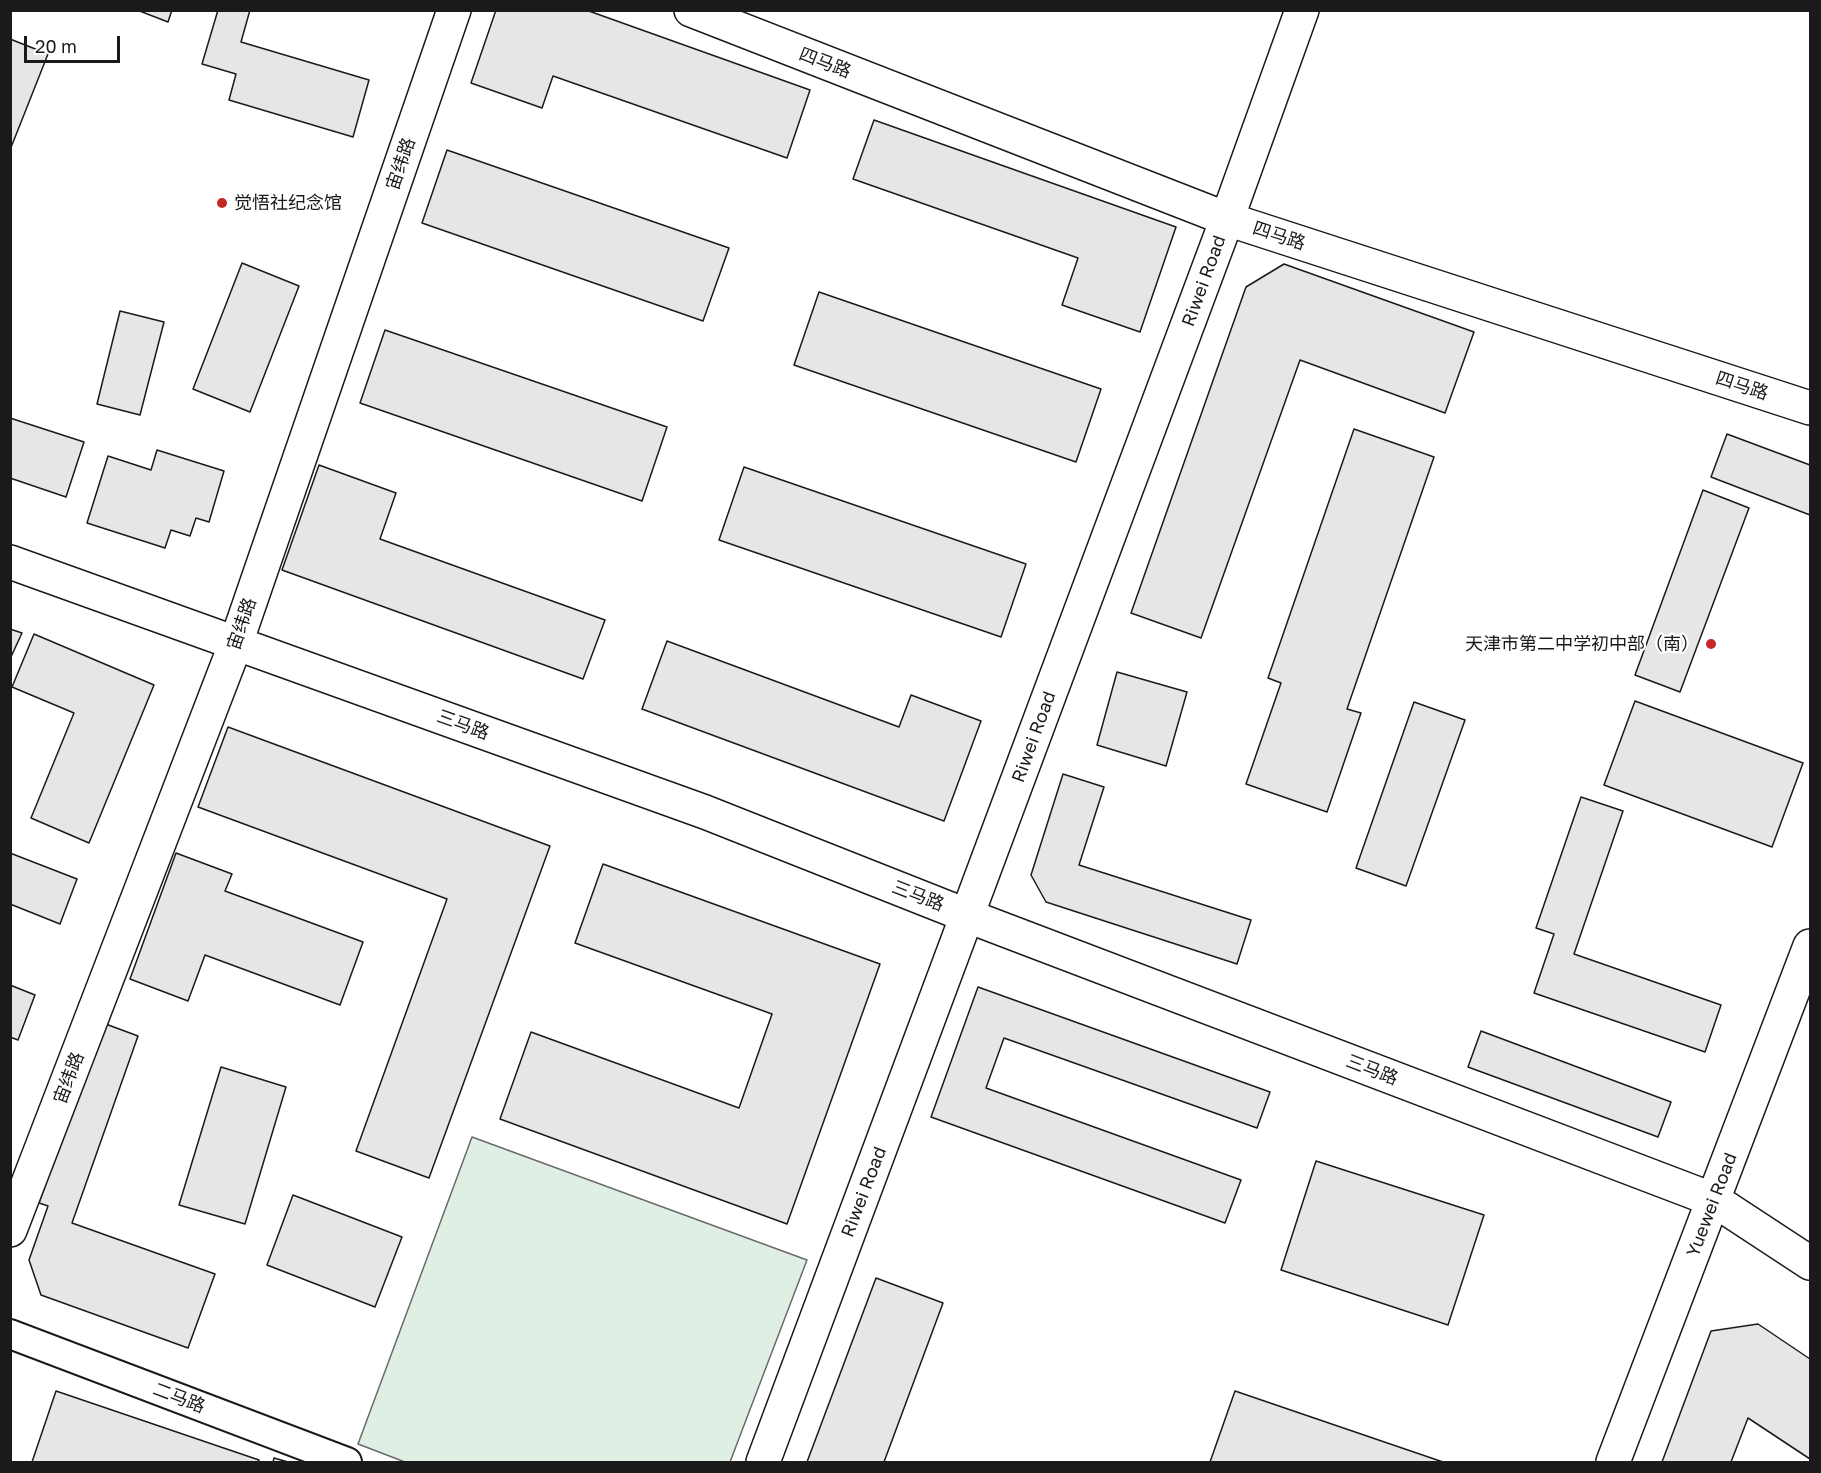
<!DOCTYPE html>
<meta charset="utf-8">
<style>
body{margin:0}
#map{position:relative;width:1821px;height:1473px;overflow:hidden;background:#fff;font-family:"Golos Text",sans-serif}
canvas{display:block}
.frame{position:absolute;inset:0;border:12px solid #1a1a1a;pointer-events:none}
.scale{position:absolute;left:24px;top:36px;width:96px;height:27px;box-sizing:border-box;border:3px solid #1a1a1a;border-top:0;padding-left:8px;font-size:18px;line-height:21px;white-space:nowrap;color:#1a1a1a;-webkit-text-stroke:4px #fff;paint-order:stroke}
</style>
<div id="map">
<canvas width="1821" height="1473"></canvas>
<div class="frame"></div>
<div class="scale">20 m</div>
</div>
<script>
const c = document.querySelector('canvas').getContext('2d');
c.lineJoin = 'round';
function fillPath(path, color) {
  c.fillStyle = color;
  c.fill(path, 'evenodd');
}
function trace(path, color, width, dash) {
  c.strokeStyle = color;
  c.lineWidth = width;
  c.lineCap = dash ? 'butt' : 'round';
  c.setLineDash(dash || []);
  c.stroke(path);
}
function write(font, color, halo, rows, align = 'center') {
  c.font = font + ' "Golos Text","Noto Sans SC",sans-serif';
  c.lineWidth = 4.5;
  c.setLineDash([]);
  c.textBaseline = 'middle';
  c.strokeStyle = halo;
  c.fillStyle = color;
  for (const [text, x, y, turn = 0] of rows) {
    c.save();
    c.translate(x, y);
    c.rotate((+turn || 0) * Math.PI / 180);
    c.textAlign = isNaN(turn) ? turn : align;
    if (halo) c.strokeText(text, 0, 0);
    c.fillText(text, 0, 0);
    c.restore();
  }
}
const green = new Path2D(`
 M472,1137L807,1260L730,1462H405L358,1444Z`);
fillPath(green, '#e0efe3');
trace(green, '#6a6a6a', 1.5);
const building = new Path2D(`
 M137,10H172L168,22Z
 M218,10H250L241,42L369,80L353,137L229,100L236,74L202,64Z
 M496,10H586L810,90L787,158L553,76L542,108L471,83Z
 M10,39L48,54L10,150Z
 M874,120L1176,227L1140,332L1062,305L1078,258L853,179Z
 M447,150L729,248L703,321L422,223Z
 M242,263L299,286L250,412L193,389Z
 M1284,264L1474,332L1445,413L1300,360L1201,638L1131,613L1246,287Z
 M819,292L1101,389L1076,462L794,365Z
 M120,311L164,322L140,415L97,404Z
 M385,330L667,427L642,501L360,403Z
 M10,418L84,442L66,497L10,478Z
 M1354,429L1434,457L1347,709L1361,713L1327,812L1246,784L1281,683L1268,678Z
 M1727,434L1810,465V515L1711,477Z
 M157,450L224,471L209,522L196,518L190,536L171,530L165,548L87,523L108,456L151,470Z
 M319,465L396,493L380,539L605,620L583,679L282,570Z
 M744,467L1026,564L1001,637L719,540Z
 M1703,490L1749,508L1680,692L1635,675Z
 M10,629L22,633L10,659Z
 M34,634L154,685L89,843L31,818L74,713L12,687Z
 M667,641L899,727L911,695L981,721L944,821L642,709Z
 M1117,672L1187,692L1166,766L1097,745Z
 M1635,701L1803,763L1772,847L1604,785Z
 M1414,702L1465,720L1406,886L1356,868Z
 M228,727L550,846L429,1178L356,1151L447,899L198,807Z
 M1063,774L1104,787L1079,865L1251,920L1237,964L1046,902L1031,875Z
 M1581,797L1623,811L1574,954L1721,1005L1705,1052L1534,993L1554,934L1536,928Z
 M10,853L77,879L60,924L10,904Z
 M176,853L232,874L225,891L363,942L340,1005L205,955L188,1001L130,979Z
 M603,864L880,964L787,1224L500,1119L531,1032L739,1108L772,1014L575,943Z
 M10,985L35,995L18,1040L10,1037Z
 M978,987L1270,1092L1257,1128L1004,1038L986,1088L1241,1180L1225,1223L931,1117Z
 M103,1023L138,1036L72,1223L215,1274L188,1348L41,1295L29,1260L48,1206L39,1203Z
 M1481,1031L1671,1102L1658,1137L1468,1067Z
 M221,1067L286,1087L245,1224L179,1205Z
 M1316,1161L1484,1215L1448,1325L1281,1270Z
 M293,1195L402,1237L375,1307L267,1265Z
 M876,1278L943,1303L884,1462H807Z
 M1758,1324L1810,1359V1459L1748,1418L1731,1462H1662L1711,1331Z
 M56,1391L259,1460L258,1462H32Z
 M1235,1391L1443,1462H1210Z
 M274,1458L288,1462H273Z`);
fillPath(building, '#e6e6e6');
trace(building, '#1a1a1a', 1.5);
const minor = new Path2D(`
 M10,1334L347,1462`);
const tertiary = new Path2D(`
 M691,10L1227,219L1810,408
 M10,562L705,812L968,916L1714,1200L1810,1263
 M10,1230L236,643L454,10
 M1613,1462L1810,946`);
const secondary = new Path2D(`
 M763,1462L1227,219L1302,10`);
trace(minor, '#1a1a1a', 32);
trace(tertiary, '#1a1a1a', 36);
trace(secondary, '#1a1a1a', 36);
trace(minor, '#fff', 28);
trace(tertiary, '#fff', 33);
trace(secondary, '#fff', 33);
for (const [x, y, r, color] of [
 [222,203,6,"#c62828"],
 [1711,644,6,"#c62828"]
]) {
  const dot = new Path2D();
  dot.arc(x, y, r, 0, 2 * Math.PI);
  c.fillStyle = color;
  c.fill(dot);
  trace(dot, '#fff', 2);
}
write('18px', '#1a1a1a', '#fff', [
 ["四马路",825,63,21],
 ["宙纬路",401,164,-71],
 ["四马路",1279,236,18],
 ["Riwei Road",1204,281,-70],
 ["四马路",1742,386,18],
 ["宙纬路",242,624,-71],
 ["三马路",463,725,20],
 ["Riwei Road",1034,737,-70],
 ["三马路",918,896,21],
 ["三马路",1372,1070,21],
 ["宙纬路",69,1078,-69],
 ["Riwei Road",864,1192,-69],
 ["Yuewei Road",1712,1205,-69],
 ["二马路",179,1398,21]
]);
write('18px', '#1a1a1a', '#fff', [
 ["觉悟社纪念馆",234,203],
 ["天津市第二中学初中部（南）",1699,644,"right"]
], 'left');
</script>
